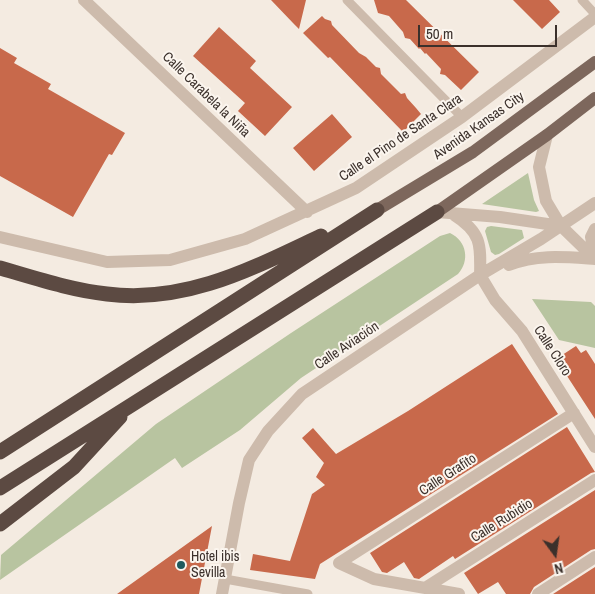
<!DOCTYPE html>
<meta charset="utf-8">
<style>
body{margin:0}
#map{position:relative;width:595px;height:594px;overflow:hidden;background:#f4ebe1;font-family:"Archivo Narrow",sans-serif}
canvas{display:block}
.north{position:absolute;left:530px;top:529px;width:50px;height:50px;-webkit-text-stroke:4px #fbf5ee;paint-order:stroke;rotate:166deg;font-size:14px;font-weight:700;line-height:20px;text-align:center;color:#3b302b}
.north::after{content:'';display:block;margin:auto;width:18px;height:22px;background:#3b302b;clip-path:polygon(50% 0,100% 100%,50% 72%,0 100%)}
.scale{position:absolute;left:418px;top:25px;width:139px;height:22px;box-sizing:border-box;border:2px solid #3b302b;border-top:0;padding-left:6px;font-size:15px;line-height:18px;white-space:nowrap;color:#3b302b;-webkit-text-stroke:4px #fbf5ee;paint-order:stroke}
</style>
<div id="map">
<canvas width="595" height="594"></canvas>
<div class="north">N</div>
<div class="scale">50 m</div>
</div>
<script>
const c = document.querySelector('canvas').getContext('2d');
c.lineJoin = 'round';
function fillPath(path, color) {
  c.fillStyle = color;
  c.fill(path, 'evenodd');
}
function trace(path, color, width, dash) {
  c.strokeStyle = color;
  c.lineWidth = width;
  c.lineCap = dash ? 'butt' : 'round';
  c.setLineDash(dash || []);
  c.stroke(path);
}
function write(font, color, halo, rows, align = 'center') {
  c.font = font + ' "Archivo Narrow",sans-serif';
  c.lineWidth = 4;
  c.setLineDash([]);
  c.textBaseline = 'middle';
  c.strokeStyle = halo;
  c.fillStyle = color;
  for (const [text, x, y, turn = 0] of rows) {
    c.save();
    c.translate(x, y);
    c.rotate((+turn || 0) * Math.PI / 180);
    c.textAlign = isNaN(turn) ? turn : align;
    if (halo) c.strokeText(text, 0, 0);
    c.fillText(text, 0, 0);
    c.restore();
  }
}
fillPath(new Path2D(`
 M528,173L534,200L539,211L536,212L482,204Z
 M491,226L522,230L524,238L499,254L495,255L491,252L485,231L487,227Z
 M450,233C467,241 470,261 458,274L301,378L240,430L182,468L175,458L0,580L1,555L156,424L291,333L440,236Z
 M532,299L591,302L595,306V348L559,340Z`), '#b8c4a0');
fillPath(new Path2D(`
 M271,0H306L299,29L293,23Z
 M374,0H406L479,72L461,90L445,75L440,74L441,69L426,53L425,54L420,48L419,49L410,39L405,38L403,32L389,16L378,13Z
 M513,0H549L560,12L542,29Z
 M322,16L325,19L331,21L332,25L359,53L366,57L376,67L380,68L381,74L401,94L405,93L407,98L416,108L421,114L403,132L330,57L328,58L303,33Z
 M219,27L256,61L250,68L292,107L265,136L238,111L245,103L193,56Z
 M0,48L17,58L14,63L51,84L48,89L125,133L112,155L109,154L73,217L0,176Z
 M332,114L352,137L314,171L293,148Z
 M512,344L558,414L320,564L315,579L250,570L253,554L290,561L312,494L325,485L316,477L324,463L302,438L313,428L336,454L408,411Z
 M576,346L581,353L586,350L595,364V419L556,359Z
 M567,427L595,472L591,473L455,559L453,556L419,579L414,578L404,562L387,573L382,572L370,553Z
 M595,490V549L591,550L534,587L530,594H506L498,582L478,594L464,573Z
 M212,526L199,594H117Z
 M595,567V594H553Z`), '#c8694b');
trace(new Path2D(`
 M347,0L462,117
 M582,0L595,14
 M225,579L308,594`), '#cdbbac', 9);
trace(new Path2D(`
 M84,0L307,212
 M547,135L539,167L546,201L561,226L595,259
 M437,212L500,217L561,226
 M454,215C481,232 481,244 480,275
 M0,237L107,262L170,260L245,239L356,188L462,117L595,17
 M509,265C537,254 565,257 595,259L591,237L595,229
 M480,275L495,300L522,331L595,447
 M339,563L574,413
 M339,563L374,579L459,594
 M425,588L595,480
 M222,594L239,503L249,460L268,431L302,394L480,275L541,239L595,203
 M538,594L595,557`), '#cdbbac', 12);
trace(new Path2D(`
 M377,210L473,152L595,62
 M437,212L547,135L595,98`), '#7d675c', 12);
trace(new Path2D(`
 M0,268C35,278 71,290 107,294C186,304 253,268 321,236
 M0,452L377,210
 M0,488L437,212
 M0,524L74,467L120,417`), '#5c4a42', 15);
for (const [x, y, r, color] of [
 [181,565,5,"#1f5a5e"]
]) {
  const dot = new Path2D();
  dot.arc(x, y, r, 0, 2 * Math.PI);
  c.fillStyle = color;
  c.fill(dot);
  trace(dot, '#fbf5ee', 2);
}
write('14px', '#3b302b', '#fbf5ee', [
 ["Calle Carabela la Niña",206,95,44],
 ["Avenida Kansas City",479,126,-35],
 ["Calle el Pino de Santa Clara",401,138,-34],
 ["Calle Aviación",347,346,-34],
 ["Calle Cloro",552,351,57],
 ["Calle Grafito",448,475,-33],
 ["Calle Rubidio",502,521,-32]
]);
write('14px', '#3b302b', '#fbf5ee', [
 ["Hotel ibis",191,557],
 ["Sevilla",191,573]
], 'left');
</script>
